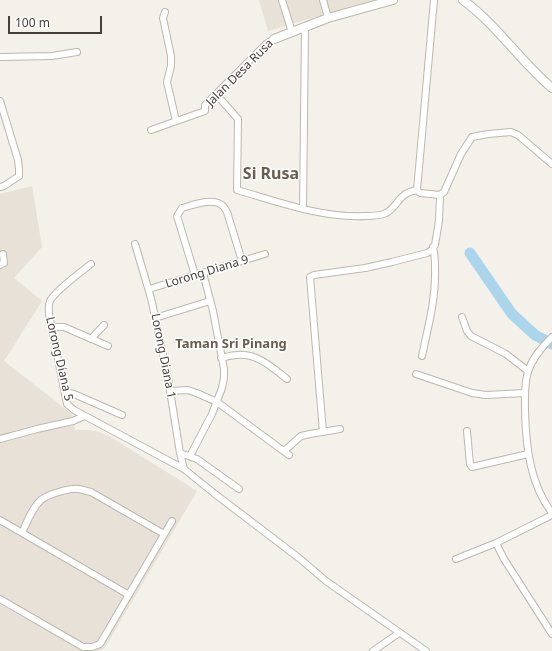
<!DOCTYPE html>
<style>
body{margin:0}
#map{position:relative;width:552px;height:651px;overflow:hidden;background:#f4f0ea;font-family:"Noto Sans",sans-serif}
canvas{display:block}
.scale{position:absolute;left:8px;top:16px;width:94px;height:18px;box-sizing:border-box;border:2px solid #474038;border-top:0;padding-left:5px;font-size:12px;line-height:14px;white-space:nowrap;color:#474038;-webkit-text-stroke:3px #fff;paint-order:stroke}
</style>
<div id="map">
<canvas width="552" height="651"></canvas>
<div class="scale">100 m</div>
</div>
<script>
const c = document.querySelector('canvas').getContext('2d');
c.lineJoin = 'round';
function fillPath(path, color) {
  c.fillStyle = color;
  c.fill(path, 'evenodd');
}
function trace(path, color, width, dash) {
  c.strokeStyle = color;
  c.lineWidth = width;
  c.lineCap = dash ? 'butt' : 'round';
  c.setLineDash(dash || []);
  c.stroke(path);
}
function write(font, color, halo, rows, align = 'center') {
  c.font = font + ' "Noto Sans",sans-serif';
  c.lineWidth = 3;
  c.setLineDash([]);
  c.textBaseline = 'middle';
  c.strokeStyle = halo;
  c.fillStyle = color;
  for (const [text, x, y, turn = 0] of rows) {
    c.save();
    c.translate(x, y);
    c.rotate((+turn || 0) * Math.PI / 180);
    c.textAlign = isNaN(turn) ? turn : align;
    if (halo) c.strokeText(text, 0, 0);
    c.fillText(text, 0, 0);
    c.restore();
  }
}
fillPath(new Path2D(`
 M259,0H373L268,31Z
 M32,186L42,247L14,278L42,301L4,361L72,414L75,430H89L99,432L109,436L197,491L104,649L97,651H0V194Z`), '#e7e1d8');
trace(new Path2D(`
 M470,253L512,314L535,335L552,344`), '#abd5eb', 11);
const minor = new Path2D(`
 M282,0L292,32
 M323,0L328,18
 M165,12L163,18L171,56V66L167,82L176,121
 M0,57L52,56L77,52
 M216,94L238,119L237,190C279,202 321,218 365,216C372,216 380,216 386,213C393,210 397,201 403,196C407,192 412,191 417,190
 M0,101L18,160L19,169V176L4,186L0,187
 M151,130L205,111V105L266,44L274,39
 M417,190L434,0
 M417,190L420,193L440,195L444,192L461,154L472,137L488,134L511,132L518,135L552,164
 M303,209L305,27
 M135,244L151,298L168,378L180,453L184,469
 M91,264C81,272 55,291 50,301C48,306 49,309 49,314L67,404L74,410L184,469L215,494L299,558L326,581L426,651
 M0,265L4,263L3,254
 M195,275L177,216L182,208C193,205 213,197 223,206C225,208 226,210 227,212L242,261
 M149,289L265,254
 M462,317L467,331L471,336L506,354L528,371
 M155,318L210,301
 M52,327H64L108,346
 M552,337C542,347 532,358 528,372C524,385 525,398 525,411C526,447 530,484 552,513
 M91,339L104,325
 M422,356C428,327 436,299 435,269C435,262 435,254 433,247
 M221,358C226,357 232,355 237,355C257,353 273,368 287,379
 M416,374L472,393L486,395L525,393
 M170,391L188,390L199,394L217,402L289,455
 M65,392L74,394L122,415
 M467,431L470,464L472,467L528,454
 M323,432L310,277L314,275L365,268L392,262L427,253L432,250L435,245L439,221L440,195
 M0,439L37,429L73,421L84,416
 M284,451L301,436L310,434L340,429
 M180,453L197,459L239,489
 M190,456L212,414L222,388L224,378V369L213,311L203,273
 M0,520L129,595
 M22,533C27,522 32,508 41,500C48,494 70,488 79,489C83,490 87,491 91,492L164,534
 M496,543L504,559L552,634
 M456,559L496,543L552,515
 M0,599L83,647H92L100,644L172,521
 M373,651L399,633`);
const tertiary = new Path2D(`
 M463,0C497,25 520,61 552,88
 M274,39L328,18L393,0`);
trace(minor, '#bfb7ad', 8);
trace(tertiary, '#bfb7ad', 10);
trace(minor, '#fff', 6);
trace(tertiary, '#fff', 8);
write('12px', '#474038', '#fff', [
 ["Jalan Desa Rusa",240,73,-45],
 ["Lorong Diana 9",207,272,-17],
 ["Lorong Diana 1",163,356,79],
 ["Lorong Diana 5",59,359,77]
]);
write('bold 13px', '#695d50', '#fff', [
 ["Taman Sri Pinang",231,344]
]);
write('bold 16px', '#695d50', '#fff', [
 ["Si Rusa",271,174]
]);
</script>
